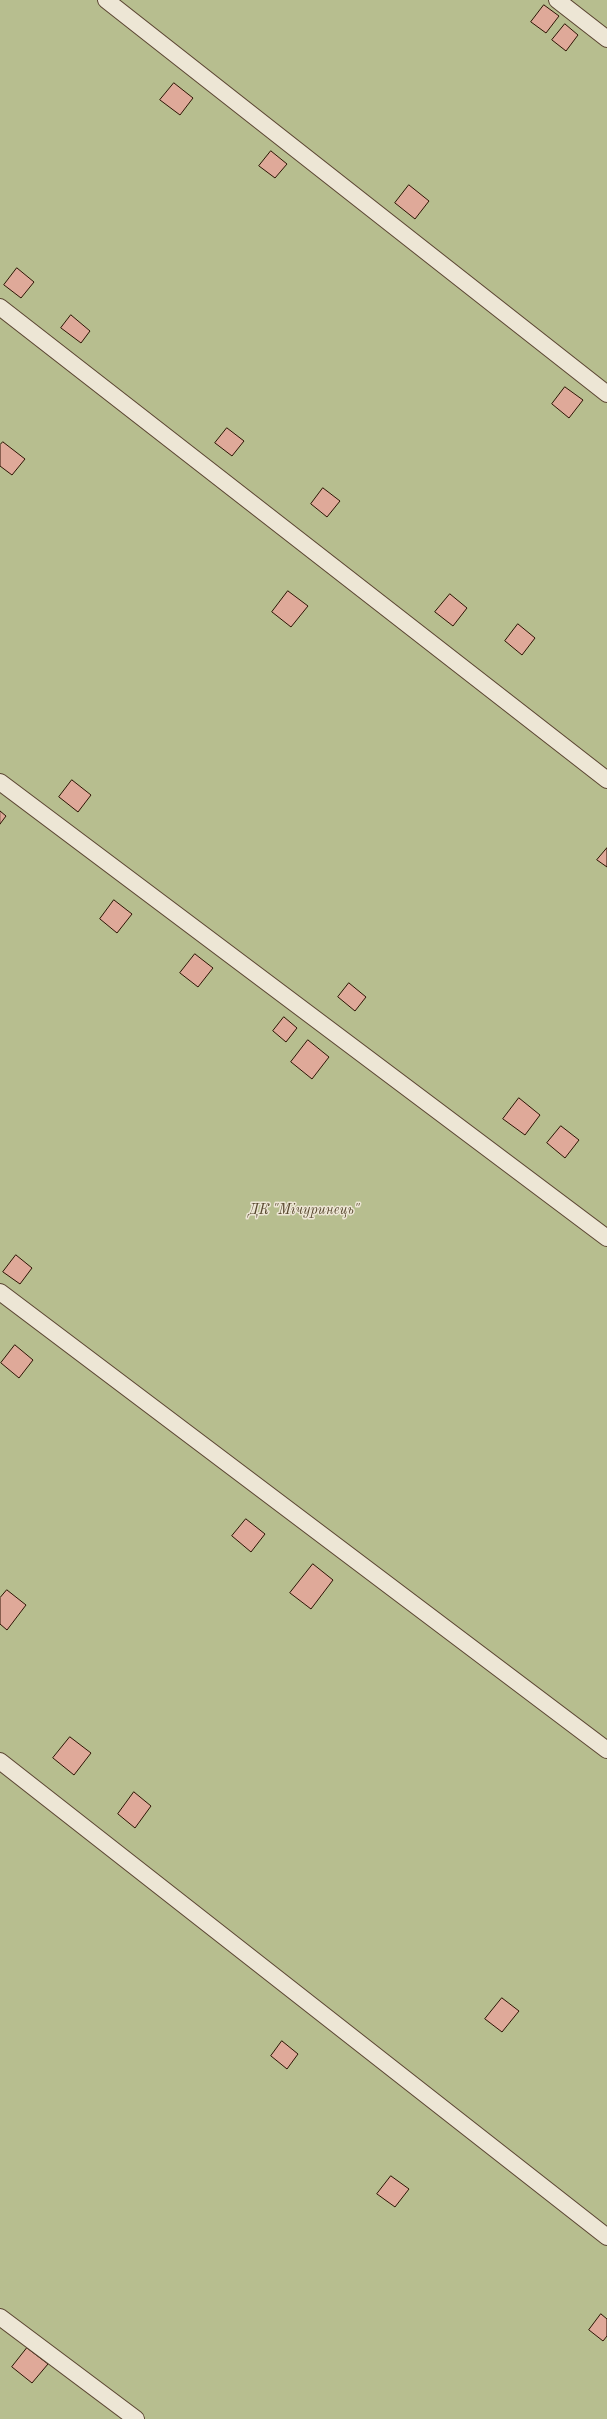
<!DOCTYPE html>
<meta charset="utf-8">
<style>
body{margin:0}
canvas{display:block;background:#e3d8be}
</style>
<canvas width="607" height="2419"></canvas>
<script>
const c = document.querySelector('canvas').getContext('2d');
c.lineJoin = 'round';
function fillPath(path, color) {
  c.fillStyle = color;
  c.fill(path, 'evenodd');
}
function trace(path, color, width, dash) {
  c.strokeStyle = color;
  c.lineWidth = width;
  c.lineCap = dash ? 'butt' : 'round';
  c.setLineDash(dash || []);
  c.stroke(path);
}
function write(font, color, halo, rows, align = 'center') {
  c.font = font + ' "Old Standard TT",serif';
  c.lineWidth = 3;
  c.setLineDash([]);
  c.textBaseline = 'middle';
  c.strokeStyle = halo;
  c.fillStyle = color;
  for (const [text, x, y, turn = 0] of rows) {
    c.save();
    c.translate(x, y);
    c.rotate((+turn || 0) * Math.PI / 180);
    c.textAlign = isNaN(turn) ? turn : align;
    if (halo) c.strokeText(text, 0, 0);
    c.fillText(text, 0, 0);
    c.restore();
  }
}
fillPath(new Path2D(`
 M0,0H607V2419H0Z`), '#b7be8f');
const building = new Path2D(`
 M544,5L559,16L546,33L531,22Z
 M565,24L578,35L566,51L552,40Z
 M174,83L193,98L180,115L160,100Z
 M271,151L287,164L275,178L259,166Z
 M409,185L429,201L415,219L395,203Z
 M17,268L34,282L21,298L4,285Z
 M71,315L90,331L81,343L61,328Z
 M565,387L583,400L569,418L552,404Z
 M227,428L244,441L232,456L215,443Z
 M3,442L25,459L12,475L0,466V445Z
 M323,488L340,501L327,517L311,504Z
 M288,591L308,606L291,627L272,612Z
 M450,594L467,608L453,626L435,612Z
 M518,624L535,638L522,655L505,641Z
 M72,780L91,795L78,812L59,797Z
 M0,811L6,816L0,824Z
 M607,848V867L597,860Z
 M114,900L132,914L117,933L100,919Z
 M195,954L213,968L198,987L180,973Z
 M349,983L366,997L355,1011L338,997Z
 M284,1017L297,1028L286,1042L273,1031Z
 M308,1040L329,1057L312,1079L291,1062Z
 M519,1098L540,1115L525,1135L503,1119Z
 M561,1126L579,1140L565,1158L547,1143Z
 M16,1255L32,1268L20,1284L3,1272Z
 M15,1345L33,1360L19,1378L1,1363Z
 M246,1519L265,1534L251,1552L232,1536Z
 M313,1564L333,1580L311,1609L290,1593Z
 M7,1590L26,1605L7,1630L0,1624V1598Z
 M70,1737L91,1753L74,1775L53,1758Z
 M134,1792L151,1806L135,1828L118,1814Z
 M502,1998L519,2011L502,2032L485,2019Z
 M282,2041L298,2054L287,2069L271,2056Z
 M391,2176L409,2189L395,2207L377,2194Z
 M601,2314L607,2319V2336L603,2341L589,2330Z
 M27,2348L48,2364L32,2383L12,2367Z`);
fillPath(building, '#dfa999');
trace(building, '#2e1404', 1);
const service = new Path2D(`
 M106,0L607,394
 M557,0L607,39
 M0,307L607,780
 M0,782L607,1238
 M0,1292L607,1750
 M0,1761L607,2237
 M0,2317L136,2419`);
trace(service, '#5b4532', 18);
trace(service, '#ede6d5', 16);
write('italic 14px', '#57472e', '#ede6d5', [
 ["ДК \"Мічуринець\"",304,1210]
]);
</script>
